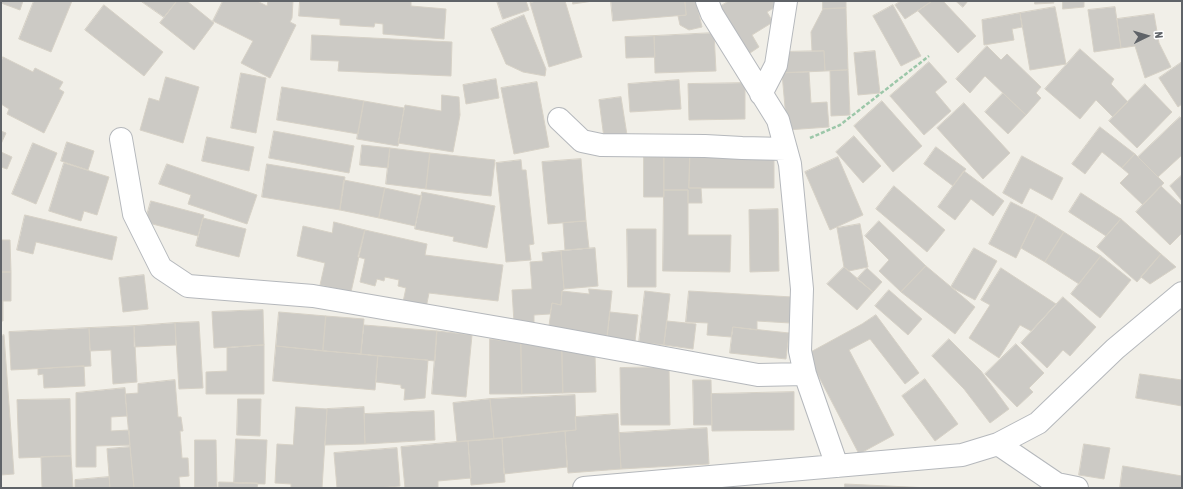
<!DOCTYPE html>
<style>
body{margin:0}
#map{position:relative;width:1183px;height:489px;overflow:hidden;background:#f1efe8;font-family:"Asap Condensed",sans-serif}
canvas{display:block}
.frame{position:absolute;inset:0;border:2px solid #5f6368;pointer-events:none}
.north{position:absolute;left:1127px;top:16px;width:40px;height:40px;-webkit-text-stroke:3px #fff;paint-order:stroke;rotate:85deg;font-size:11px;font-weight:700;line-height:16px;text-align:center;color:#5f6368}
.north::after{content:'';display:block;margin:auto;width:14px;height:18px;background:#5f6368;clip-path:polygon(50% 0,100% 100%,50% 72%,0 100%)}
</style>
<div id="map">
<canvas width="1183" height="489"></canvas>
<div class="frame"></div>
<div class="north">N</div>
</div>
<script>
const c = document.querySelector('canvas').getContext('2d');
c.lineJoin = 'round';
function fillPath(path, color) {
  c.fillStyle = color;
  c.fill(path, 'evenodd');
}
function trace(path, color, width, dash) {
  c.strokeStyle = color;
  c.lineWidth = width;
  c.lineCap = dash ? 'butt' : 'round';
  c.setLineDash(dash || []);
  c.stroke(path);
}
const building = new Path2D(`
 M1,1H23L20,10L1,3Z
 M34,1H72L51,52L19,39Z
 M141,1H177L164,17Z
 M177,1H187L214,23L194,50L160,23Z
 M223,1H257L267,6L268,1H293L292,18L290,22L296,25L270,78L241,63L253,41L213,21Z
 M300,1H411V6L446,9L444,39L383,34V24L375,23L374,27L340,25V19L299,16Z
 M497,1H526L529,10L503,19Z
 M537,1H565L582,57L549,67L530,3Z
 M573,1H593L573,4Z
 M611,1H685L686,15L613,21Z
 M685,1H696L702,27L689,30L680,25L678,16L686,15Z
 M729,1H778L780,4L767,12L773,22L752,35L759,47L744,57L716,9Z
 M823,1H846V8L823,9Z
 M901,1H930L931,2L905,19L895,5Z
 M932,1H943L976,36L958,53L918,11Z
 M956,1H968L963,7Z
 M1035,1H1053L1054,3L1035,4Z
 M1063,1H1084V7L1063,9Z
 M104,5L163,52L144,76L85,30Z
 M893,5L921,56L901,66L873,16Z
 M1055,7L1066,64L1030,70L1020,13Z
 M1115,7L1121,48L1094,52L1088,10Z
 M846,8L848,70L825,71L824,51H812L811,32L823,9Z
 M1020,13L1022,27L1012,29L1014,40L984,45L982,20Z
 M1154,14L1159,43L1171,67L1145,78L1135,46L1121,48L1117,19Z
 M524,15L546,69L545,76L523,72L506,64L491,29Z
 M714,33L716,71L655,73L654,36Z
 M312,35L452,42L451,76L338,71L339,61L311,60Z
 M654,36L655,57L626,58L625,37Z
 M987,46L1001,60L1007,54L1041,87L1036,93L1041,98L1026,115L985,76L970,93L956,79Z
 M1080,49L1114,79L1111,84L1128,102L1113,117L1096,100L1080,119L1045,89Z
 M824,51L825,71L782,73L781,52Z
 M875,51L880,93L858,95L854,53Z
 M3,57L33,72L35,68L63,82L59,89L64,92L44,133L7,114L9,109L1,104V62Z
 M929,62L947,82L935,92L951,111L924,135L890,96Z
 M1182,62V104L1178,107L1159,78Z
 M848,70L850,115L831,116L830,71Z
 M809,72L811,103L827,102L829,127L787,130L782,73Z
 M241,73L266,78L256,133L231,128Z
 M166,77L199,87L183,143L140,130L149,98L159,101Z
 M496,79L499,98L466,104L463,85Z
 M679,80L681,109L630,112L628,84Z
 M537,82L549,147L514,154L501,88Z
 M745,83V119L689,120L688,84Z
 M1145,84L1172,112L1137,148L1109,121Z
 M282,87L364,101L358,134L277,120Z
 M1003,93L1026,115L1008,134L985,112Z
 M442,95L459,97L460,115L453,152L398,143L405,105L441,111Z
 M621,97L627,135L604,138L599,100Z
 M364,101L404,108L398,146L357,139Z
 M882,101L922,146L893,172L854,126Z
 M964,103L1010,153L983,179L937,128Z
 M1180,117L1182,119V155L1158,177L1138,157Z
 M1100,127L1135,154L1122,168L1102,152L1085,174L1072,164Z
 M1,131L6,133L1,144Z
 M274,131L354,146L349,173L269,158Z
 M854,136L881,166L863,183L836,152Z
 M207,137L254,147L249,171L202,161Z
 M67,142L94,151L88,170L61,161Z
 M33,143L57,153L36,204L12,194Z
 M362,145L390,148L388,168L360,165Z
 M936,147L966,169L953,186L924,164Z
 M390,148L430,153L426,189L386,184Z
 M1,152L12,157L7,169L1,167Z
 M664,152H690L689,188H701L702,203H688V190H664Z
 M430,153L495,160L491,196L426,189Z
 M1135,154L1164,183L1143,205L1120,183L1129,174L1122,168Z
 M690,156L774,157V188H689Z
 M1022,156L1063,178L1052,200L1030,188L1022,204L1003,193Z
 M644,157H664V197H644Z
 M838,157L863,215L830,230L805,172Z
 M581,159L586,221L548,224L542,162Z
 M521,160L522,170H526L534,244L529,245L531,260L506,262L496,163Z
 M64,163L109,177L97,215L84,211L81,221L49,211Z
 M167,164L257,195L247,224L188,204L191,195L159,184Z
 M267,164L345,177L340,210L262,197Z
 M964,171L1004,201L993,216L971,199L955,220L938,207Z
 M1182,175V201L1170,186Z
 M344,180L385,188L379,218L340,210Z
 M894,186L945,230L927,252L876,209Z
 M1161,186L1182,206V233L1170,245L1136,212Z
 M385,188L422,196L415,226L379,218Z
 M664,190H688V235H731L730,272L663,271Z
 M422,192L495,206L487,248L453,241L454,237L415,229Z
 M1081,193L1121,219L1106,236L1069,212Z
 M151,201L204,215L198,236L145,222Z
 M1011,202L1037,215L1016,258L989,244Z
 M778,209L779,271L750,272L749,210Z
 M25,215L117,237L112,260L36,242L33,254L17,250Z
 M1037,215L1064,232L1045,262L1021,248Z
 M203,218L246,229L239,257L196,246Z
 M1121,219L1161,254L1137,282L1097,247Z
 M586,221L589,248L565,250L563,223Z
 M879,221L926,266L901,292L879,271L889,260L865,236Z
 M334,222L365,230L351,292L320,285L325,263L297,256L303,226L332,233Z
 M860,224L868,267L849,271L844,267L837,228Z
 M627,229H656V287H628Z
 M365,230L427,244L425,255L503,265L498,301L429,293L426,308L403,302L406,288L398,286L399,280L385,277L384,281L377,279L375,286L360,282L365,259L358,257Z
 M1064,232L1101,256L1079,284L1045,262Z
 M1,240H10L11,272H1Z
 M595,248L598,286L564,289L561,251Z
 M974,248L997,261L975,300L951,287Z
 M561,251L564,289L562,291L561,305L552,303L550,314L534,315V325L514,323L512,290L532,289L530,262L543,261L542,253Z
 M1161,254L1176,267L1150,284L1141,277Z
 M1101,256L1131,280L1100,318L1071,294Z
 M926,266L975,307L955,334L901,292Z
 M844,267L873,292L857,310L827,284Z
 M867,268L882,282L873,292L857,279Z
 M1001,268L1056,304L1031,331L1020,325L999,358L969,338L990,305L981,300Z
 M1,272H11V301H3V321H1Z
 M144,275L148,309L123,312L119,278Z
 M589,289L612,291L607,339L549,326L552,303L561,305L562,291L589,294Z
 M889,290L922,319L908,335L875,306Z
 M645,291L670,294L664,345L639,342Z
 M689,291L792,297L790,323L757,321V330L733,327L731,337L707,335L708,323L686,322Z
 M1063,297L1096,327L1070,356L1063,350L1047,368L1021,343Z
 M263,310L264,345L214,348L212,312Z
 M279,312L326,316L323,351L276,346Z
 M610,312L638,315L635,342L607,339Z
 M876,315L919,373L905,384L870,339L849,350L894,435L859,454L807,354L862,324Z
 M326,316L364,319L361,354L323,351Z
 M667,321L696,324L693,349L664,345Z
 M199,322L203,388L179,389L175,323Z
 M175,323L176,345L134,347V326Z
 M364,325L437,331L435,361L361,354Z
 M134,326L137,382L113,384L111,350L90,351L89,328Z
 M733,327L789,333L786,359L730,353Z
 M89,328L91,366L11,370L9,332Z
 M437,331L472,335L466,397L432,394Z
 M4,335L14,474L1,475V336Z
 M490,339L521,343L522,394H490Z
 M949,339L981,371L1009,409L990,423L964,389L932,356Z
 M521,343L562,349L563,393L522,394Z
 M1016,344L1044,373L1029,388L1033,392L1017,407L985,374Z
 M264,345V394H206V372L227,371V348Z
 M276,346L378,356L375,390L273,381Z
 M562,349L595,353L596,392L563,393Z
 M378,356L428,360L425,398L404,400L405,389L401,388V385L376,382Z
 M84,366L85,386L44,388L43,374L38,375V369Z
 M669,367L670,425H621L620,368Z
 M1140,374L1182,380V406L1136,398Z
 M925,379L958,424L935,441L902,396Z
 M175,380L178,417H181L183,431H180L182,458H188L189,476L179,477L180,488H134L125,394L138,393V384Z
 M693,380H711L712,425H694Z
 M125,388L127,416L111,417V431L129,430L130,445L96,446V467H76V393Z
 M794,392V430L712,431L711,394Z
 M575,395L576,430L494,439L490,399Z
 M70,399L71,456L19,458L17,400Z
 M238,399H261L260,436L237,435Z
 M490,399L494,439L457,442L453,403Z
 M296,407L327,409L322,488H291V484L275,483L277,444L293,445Z
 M364,407L365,444L325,445L327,409Z
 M434,411L435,440L365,444L364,414Z
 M618,414L621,469L568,473L565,431L576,430L575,417Z
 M707,428L709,464L621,469L619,433Z
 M565,431L567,467L504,474L502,438Z
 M502,438L505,482L471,485L468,441Z
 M236,439L267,440L265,484L234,483Z
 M195,440H216L217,487H195Z
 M468,441L471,478L438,481V488H405L401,447Z
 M1084,444L1110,448L1104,479L1079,475Z
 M130,447L134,488H110L107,449Z
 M397,448L400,486L377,488H337L334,453Z
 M71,456L73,488H42L41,457Z
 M1123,466L1182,476V488H1120Z
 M109,477L110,488H75V480Z
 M219,482L258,483L257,488H219Z
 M845,484L930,488H845Z`);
fillPath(building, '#cccac5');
trace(building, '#d6d1c6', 1);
const minor = new Path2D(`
 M707,1L712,14L778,120L790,164L802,289L800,351L805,374L837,466
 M761,94L776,65L786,1
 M559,119L582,141L601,145L705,146L742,148L786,149
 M121,139L134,214L161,268L188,286L313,296L528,333L758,375L805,374
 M998,444L1057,484L1077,488
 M584,488L962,455L998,444L1038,423L1115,349L1182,293`);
trace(minor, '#b5b8bc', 24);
trace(new Path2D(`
 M810,138L840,125L929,56`), '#9cc7a9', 2.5, [4, 2]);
trace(minor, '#fff', 22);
</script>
